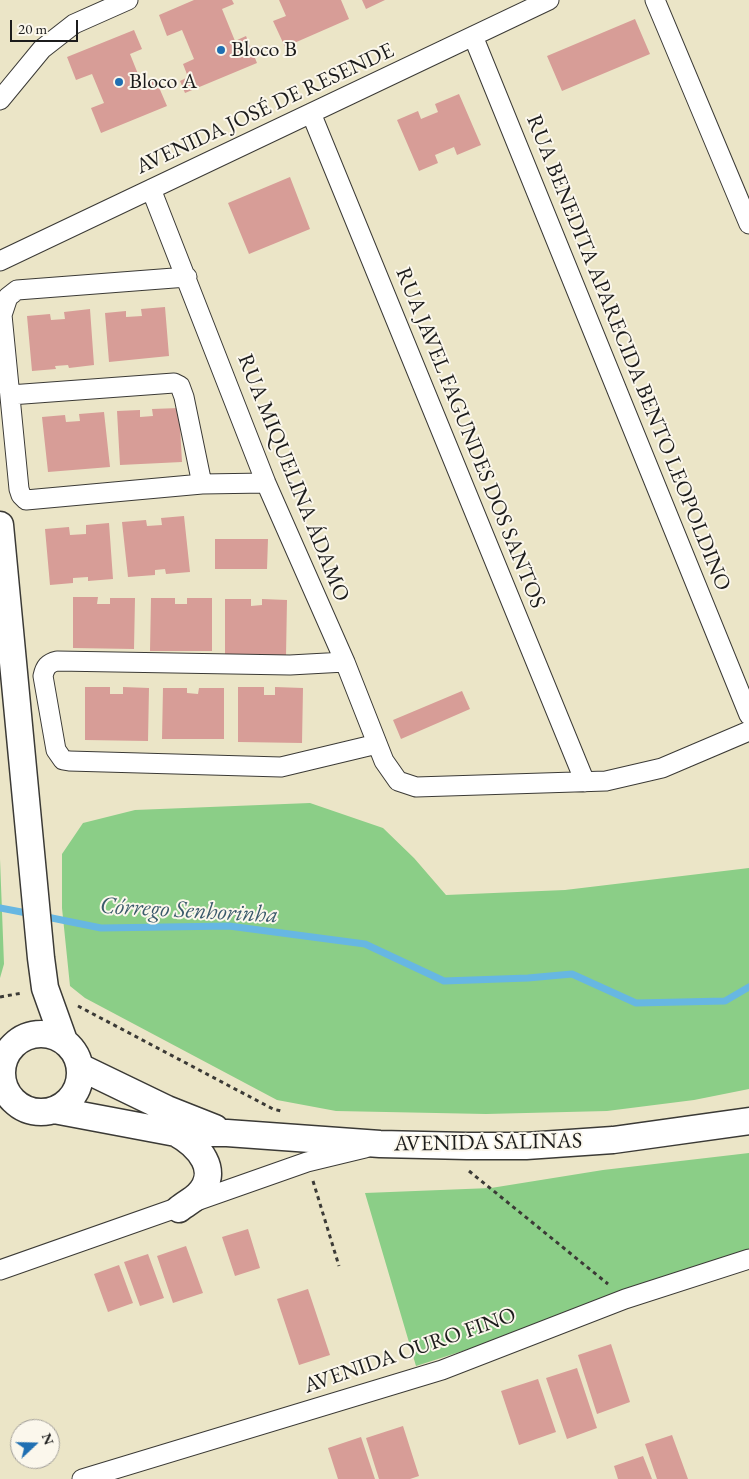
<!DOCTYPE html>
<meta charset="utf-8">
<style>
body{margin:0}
#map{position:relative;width:749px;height:1479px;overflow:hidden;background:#ebe5c7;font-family:"EB Garamond",serif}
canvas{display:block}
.north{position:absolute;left:10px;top:1419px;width:50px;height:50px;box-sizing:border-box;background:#fbf7ec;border:1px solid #a29f99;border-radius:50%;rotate:69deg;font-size:14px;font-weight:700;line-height:20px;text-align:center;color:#1c1c1c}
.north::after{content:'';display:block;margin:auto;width:18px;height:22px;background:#1f6fb2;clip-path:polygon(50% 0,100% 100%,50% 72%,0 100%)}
.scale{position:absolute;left:10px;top:20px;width:68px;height:22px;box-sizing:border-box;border:2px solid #1c1c1c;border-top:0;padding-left:6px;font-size:15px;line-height:18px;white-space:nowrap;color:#1c1c1c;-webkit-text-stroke:4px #fbf7ec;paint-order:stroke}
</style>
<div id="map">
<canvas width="749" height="1479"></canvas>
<div class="north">N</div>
<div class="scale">20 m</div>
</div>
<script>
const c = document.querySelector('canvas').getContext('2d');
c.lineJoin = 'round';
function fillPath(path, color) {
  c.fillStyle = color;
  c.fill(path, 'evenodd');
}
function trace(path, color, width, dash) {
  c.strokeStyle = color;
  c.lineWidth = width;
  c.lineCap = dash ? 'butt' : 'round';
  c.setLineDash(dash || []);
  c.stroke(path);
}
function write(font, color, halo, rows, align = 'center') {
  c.font = font + ' "EB Garamond",serif';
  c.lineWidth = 4;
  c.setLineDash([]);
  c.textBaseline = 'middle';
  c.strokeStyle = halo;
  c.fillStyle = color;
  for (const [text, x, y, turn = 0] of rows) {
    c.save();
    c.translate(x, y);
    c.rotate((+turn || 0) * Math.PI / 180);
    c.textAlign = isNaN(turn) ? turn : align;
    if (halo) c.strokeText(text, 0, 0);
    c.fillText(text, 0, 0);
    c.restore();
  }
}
fillPath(new Path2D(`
 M310,803L383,828L414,858L446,895L565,890L749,868V1089L694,1100L607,1111L486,1114L336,1111L277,1100L85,998L70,986L62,908V854L83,823L135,810Z
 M0,859L4,964L0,978Z
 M749,1153V1259L416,1366L365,1193L491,1188L603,1170Z`), '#8bce87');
trace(new Path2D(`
 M0,908L32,914
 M42,916L101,928L229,926L365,944L444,981L528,978L572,974L636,1003L725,1001L749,987`), '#67b7e2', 7);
fillPath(new Path2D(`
 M194,0H232L234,4L222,9L235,41L246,36L257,63L185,93L180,81L188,77L183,64L194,59L182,30L167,36L159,15Z
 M279,0H341L349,19L285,47L273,21L286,16Z
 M362,0H385L366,9Z
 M635,19L650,54L562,91L547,56Z
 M134,30L142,49L130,54L142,84L155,78L167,106L101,133L91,108L104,103L92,74L76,80L67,57Z
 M459,94L481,145L457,155L454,147L435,155L438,163L419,171L397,120L418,111L421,119L438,112L435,104Z
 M290,177L310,229L249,254L228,203Z
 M165,307L169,356L109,362L105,313L126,311V317L142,316L141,309Z
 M90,309L94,365L69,368L68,365L55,366L56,369L32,371L27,316L50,314L51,320L65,319L64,312Z
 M179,408L182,462L120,465L117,411L140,410V417L153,416L152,409Z
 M104,412L110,467L48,472L42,417L65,415L66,422L80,421L79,414Z
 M184,516L190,572L166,574L165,569L155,570V575L128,577L122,522L146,520L147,526L162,525L161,518Z
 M109,523L113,579L88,581V577L73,578V583L50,585L45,529L69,527L70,535L86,534V525Z
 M215,539H268L267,569H215Z
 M73,597H98L97,604H110V598H135L134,649L73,648Z
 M151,598H175V604H187V598H212V651H150Z
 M225,599H251V606L262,605V599L287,600L286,656L225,654Z
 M85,687H110V694H123V687L149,688L148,741L85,740Z
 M238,687H264V695H275V687L303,688L302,743L238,742Z
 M163,688H187V693L198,694L199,688H224V739H162Z
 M462,691L470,709L401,739L393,720Z
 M248,1229L260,1268L235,1276L222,1237Z
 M186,1246L203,1293L173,1303L157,1256Z
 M148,1254L164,1298L140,1306L124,1262Z
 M119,1265L133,1303L108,1312L94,1274Z
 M308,1289L330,1355L299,1365L277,1299Z
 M611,1344L630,1402L597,1414L578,1355Z
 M577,1368L597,1428L567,1439L546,1378Z
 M538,1379L556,1432L519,1445L501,1391Z
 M403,1426L419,1476L410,1479H379L366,1438Z
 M672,1435L688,1479H657L645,1444Z
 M361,1437L375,1479H338L328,1448Z
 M643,1456L652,1479H618L614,1466Z`), '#d79d97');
const street = new Path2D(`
 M655,0L749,224
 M473,36L749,715
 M0,100L42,49L74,24L128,0
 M311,113L585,782
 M151,189L266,483L345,662L384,761L398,781L416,787L606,781L662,768L749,731
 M0,261L549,0
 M10,395L174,383L180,386L184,397L202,484L26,500L21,495L19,489L2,315L8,297L17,290L187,277
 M202,484L266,483
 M345,662L290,665L57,661C48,663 45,667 43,676L56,750L63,760L69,761L281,767L377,744
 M0,1270L307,1162L365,1148
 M82,1479L442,1370L625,1299L749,1259`);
const secondary = new Path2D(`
 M0,525L41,958L45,988L64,1041
 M2 1073a39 39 0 1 1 78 0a39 39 0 1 1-78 0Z
 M80,1067L167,1109L215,1128
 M54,1110L176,1133H227L380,1144L467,1146H526L613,1140L749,1121
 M176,1133C198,1145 222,1171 198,1195C193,1200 185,1204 179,1209`);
trace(street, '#3b3a36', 21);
trace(secondary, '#3b3a36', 29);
trace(new Path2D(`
 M0,997L22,993
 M78,1006L273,1109L281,1111
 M469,1171L608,1284
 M313,1181L339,1266`), '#3b3a36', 3, [4, 4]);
trace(street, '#fff', 19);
trace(secondary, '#fff', 26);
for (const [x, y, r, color] of [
 [221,50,5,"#1f6fb2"],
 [119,82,5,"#1f6fb2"]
]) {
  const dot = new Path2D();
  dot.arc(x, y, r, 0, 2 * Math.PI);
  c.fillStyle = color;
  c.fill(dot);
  trace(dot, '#fbf7ec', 2);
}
write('22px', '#1c1c1c', '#fbf7ec', [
 ["Bloco B",231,50],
 ["Bloco A",129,82]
], 'left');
write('22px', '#1c1c1c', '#fbf7ec', [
 ["AVENIDA JOSÉ DE RESENDE",265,109,-25],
 ["RUA BENEDITA APARECIDA BENTO LEOPOLDINO",628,353,68],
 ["RUA JAVEL FAGUNDES DOS SANTOS",470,438,68],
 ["RUA MIQUELINA ÁDAMO",293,478,68],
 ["AVENIDA SALINAS",488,1143,-1],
 ["AVENIDA OURO FINO",410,1351,-19]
]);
write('italic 24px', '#3a5a6b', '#fbf7ec', [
 ["Córrego Senhorinha",189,911,3]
]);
</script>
